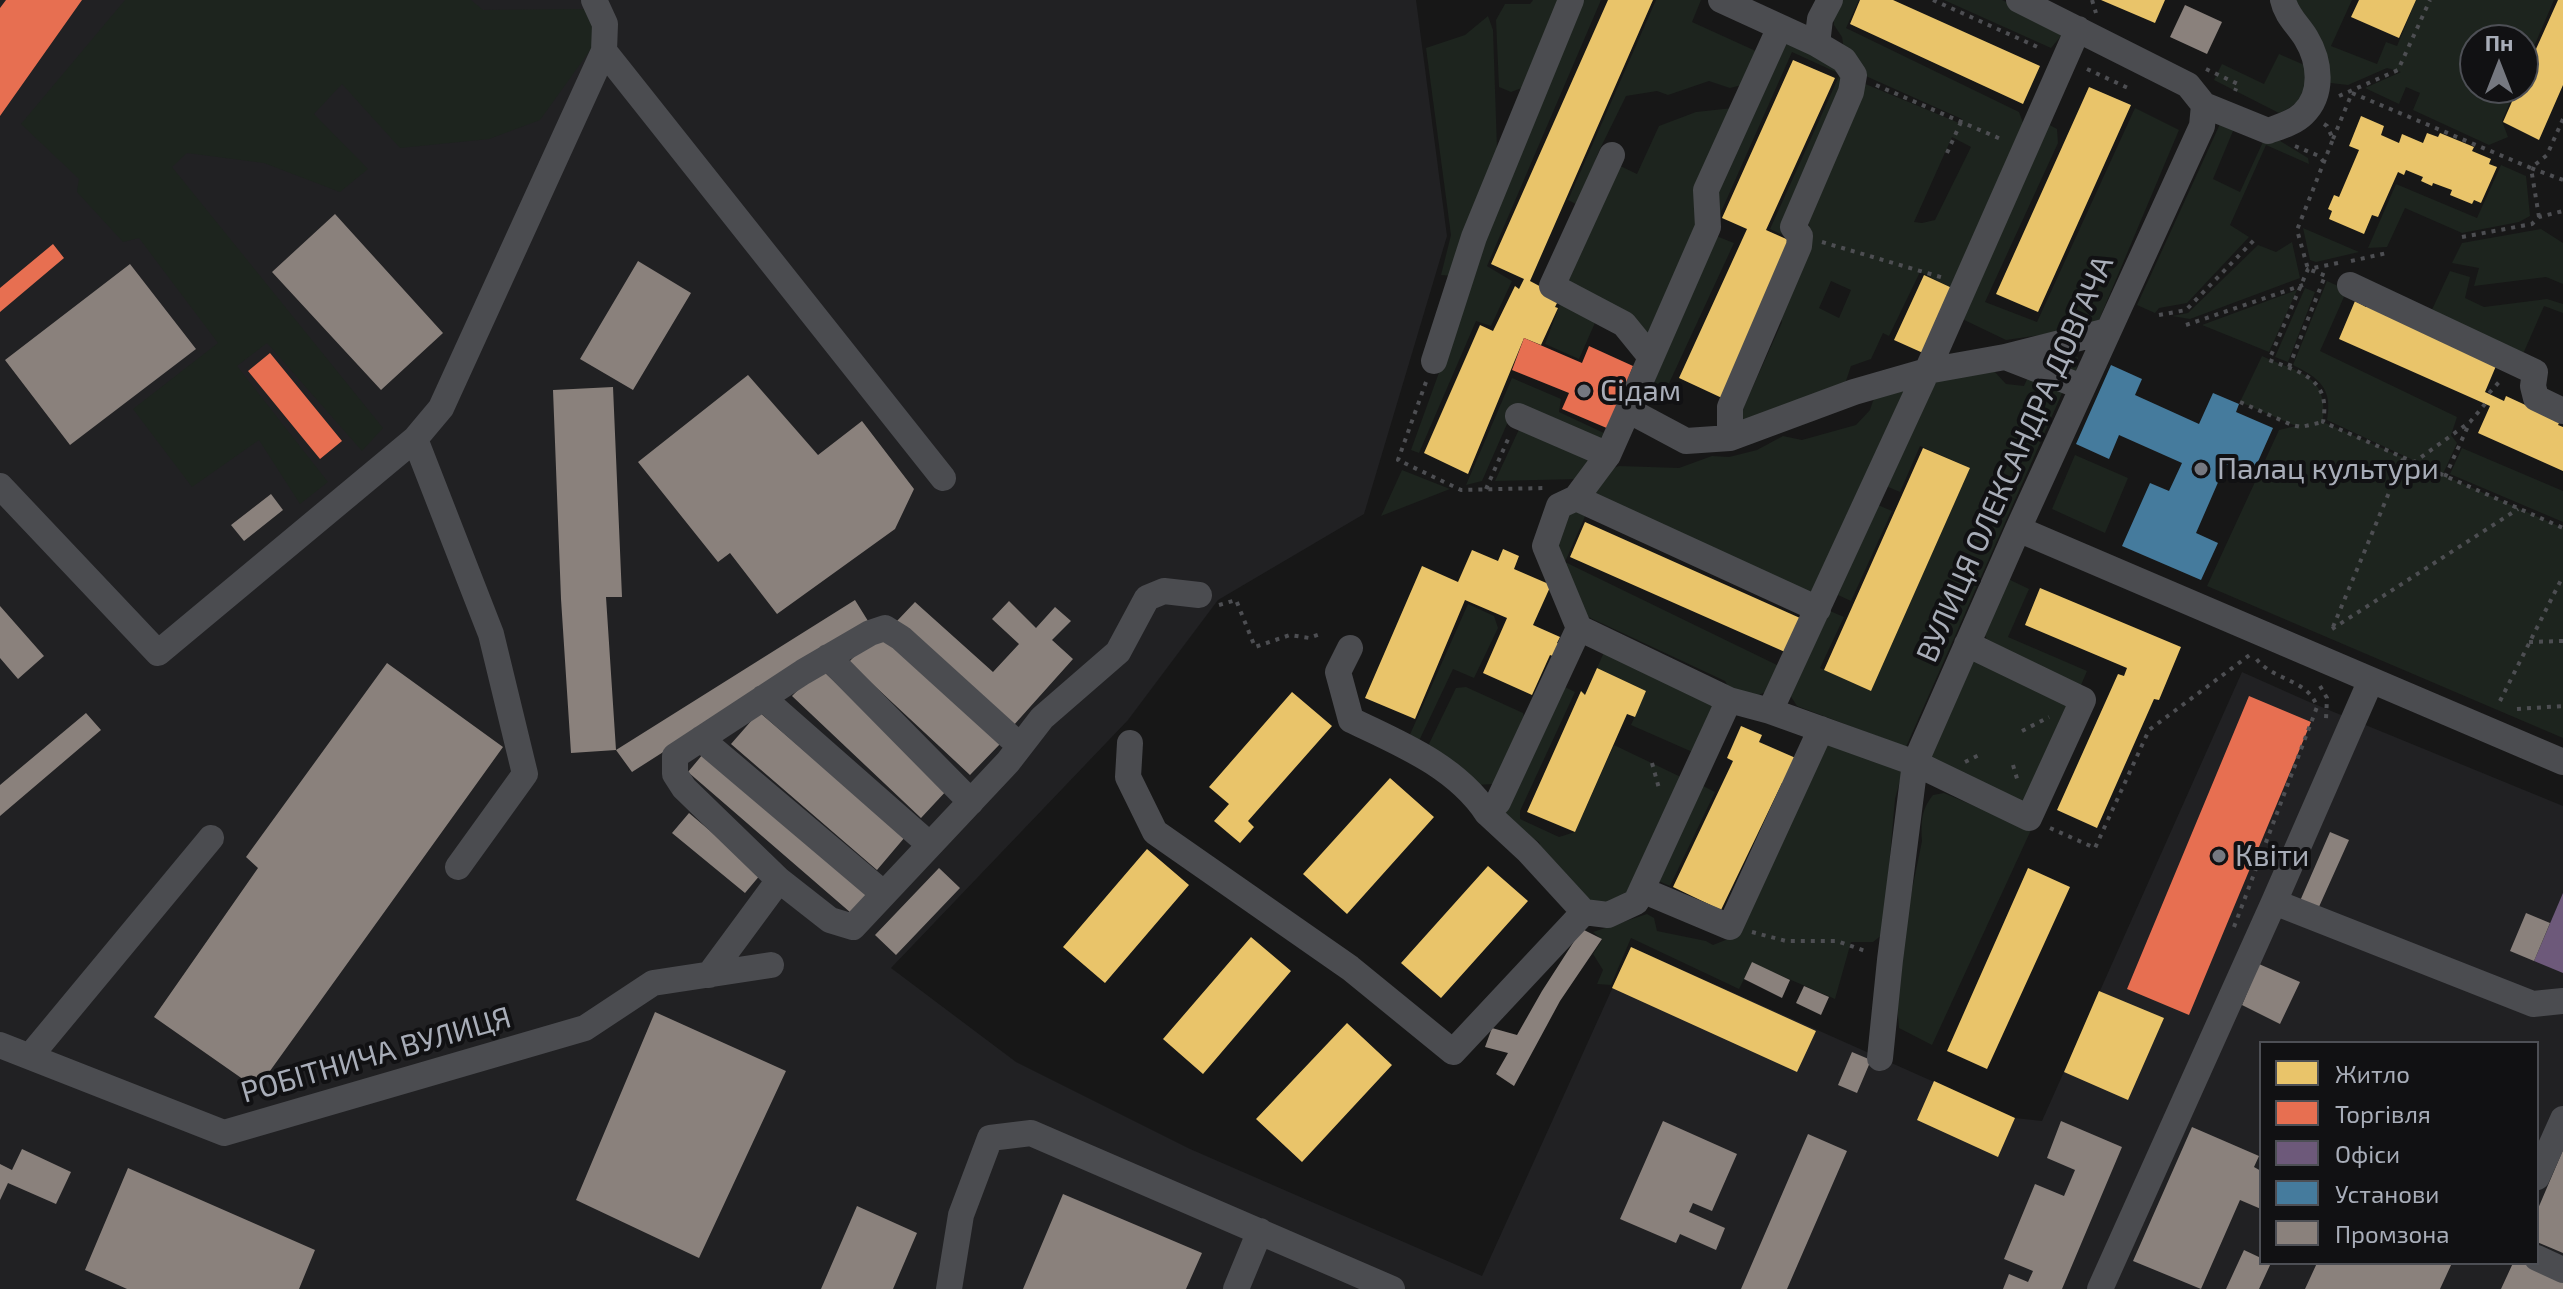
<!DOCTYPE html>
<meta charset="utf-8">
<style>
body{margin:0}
#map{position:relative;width:2563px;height:1289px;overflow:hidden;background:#171717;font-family:"Exo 2",sans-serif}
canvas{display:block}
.legend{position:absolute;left:2259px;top:1041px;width:280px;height:224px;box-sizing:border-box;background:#111113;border:2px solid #4d4f55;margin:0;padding:10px 14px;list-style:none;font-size:24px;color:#a8adb8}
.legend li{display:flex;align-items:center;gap:16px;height:40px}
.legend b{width:40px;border:2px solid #4d4f55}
.north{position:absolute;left:2459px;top:24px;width:80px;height:80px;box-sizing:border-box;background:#111113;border:2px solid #4d4f55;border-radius:50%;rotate:0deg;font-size:22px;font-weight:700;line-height:32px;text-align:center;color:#a8adb8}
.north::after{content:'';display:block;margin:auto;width:28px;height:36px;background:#757880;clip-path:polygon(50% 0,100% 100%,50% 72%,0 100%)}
</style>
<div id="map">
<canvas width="2563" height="1289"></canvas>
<ul class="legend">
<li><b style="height:22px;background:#e9c46a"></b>Житло</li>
<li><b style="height:22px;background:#e76f51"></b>Торгівля</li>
<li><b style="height:22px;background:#6d597a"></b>Офіси</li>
<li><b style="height:22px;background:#457b9d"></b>Установи</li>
<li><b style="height:22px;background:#8a817c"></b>Промзона</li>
</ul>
<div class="north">Пн</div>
</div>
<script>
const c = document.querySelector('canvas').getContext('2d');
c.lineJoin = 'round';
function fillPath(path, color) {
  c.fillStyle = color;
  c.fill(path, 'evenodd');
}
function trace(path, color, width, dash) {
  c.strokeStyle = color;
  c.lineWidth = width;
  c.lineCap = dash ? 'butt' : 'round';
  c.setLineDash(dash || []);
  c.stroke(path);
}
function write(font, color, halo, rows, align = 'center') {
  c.font = font + ' "Exo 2",sans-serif';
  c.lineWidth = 8;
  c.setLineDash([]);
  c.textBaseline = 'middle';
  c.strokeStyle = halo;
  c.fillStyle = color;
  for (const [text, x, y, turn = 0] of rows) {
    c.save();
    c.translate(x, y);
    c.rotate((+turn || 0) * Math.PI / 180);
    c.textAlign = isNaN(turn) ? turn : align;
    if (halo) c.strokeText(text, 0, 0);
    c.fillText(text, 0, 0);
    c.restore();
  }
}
fillPath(new Path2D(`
 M0,0H1416L1447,236L1364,514L1218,600L1128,720L891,968L1016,1062L1190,1149L1482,1276L1631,947L2015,1118L2042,1121L2242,672L2307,701L2563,806V1289H0ZM2261,1043H2537V1263H2261Z`), '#212123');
fillPath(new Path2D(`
 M125,0H471L483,10L585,9L604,31L540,120L489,139L400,148L342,84L314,114L368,169L340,192L264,163L187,153L172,167L383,428L362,451L267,343L237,366L328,482L300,504L259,440L192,487L133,409L218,343L139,238L123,242L77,192L79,179L21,124Z
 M1533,0H1563L1527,86L1511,92L1499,87L1496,20L1505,4H1530Z
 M1579,0H1601L1487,266L1512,281L1491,326L1476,321L1419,453L1411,450L1476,270L1479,241Z
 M1656,0H1701L1692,22L1758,52L1742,85L1730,88L1709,81L1668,95L1657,91L1626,96L1599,151L1578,205L1568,200Z
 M1841,0H1859L1846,28L2019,112L2025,128L1958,291L1920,272L1889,336L1883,333L1871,359L1851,366L1844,387L1737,422L1782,322L1777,310L1810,239L1808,203L1863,83L1959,123L1962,119L1859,73L1844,49L1842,37L1834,25L1833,17ZM1952,137L1971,147L1935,220L1922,223L1914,222ZM1831,281L1851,290L1839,318L1819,308Z
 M1944,0H2002L2058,26L2061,36L2051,48Z
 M2288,0H2352L2331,46L2377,64L2386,42L2397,46L2416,0H2554L2523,72V40H2475V88H2516L2502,121L2508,137L2489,145L2413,110L2420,93L2406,87L2399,104L2365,88L2401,72L2387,68L2348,85L2322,82Z
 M1488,16L1493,30L1497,149L1454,276L1441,275L1451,235L1426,48L1465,35Z
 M1781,31L1852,76L1785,236L1770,229L1840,74L1792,52L1717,221L1709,189Z
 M2279,54L2309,67C2303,93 2305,102 2279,113L2214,80L2222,64L2264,84Z
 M1733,108L1697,239L1654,348L1558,284L1614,163L1637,174L1659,126L1696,112Z
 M2135,108L2179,130L2096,327L2006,340L1956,316L2046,123L2057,129L2058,143L1985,302L2037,322Z
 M2225,113L2238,119L2213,179L2240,192L2267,133L2308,158L2309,164L2266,145L2230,225L2249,237L2187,303L2159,308L2155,313L2137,305Z
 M2501,165L2526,176L2530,216L2519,222L2462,233L2405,208L2387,247L2368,248L2396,184L2477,218Z
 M2303,228L2359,252L2316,262L2310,260Z
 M2541,229L2563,243V284L2546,277L2474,286L2479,268L2452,263L2462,243Z
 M1716,236L1734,243L1665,392L1654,382Z
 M2292,242L2300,278L2190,319L2172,316L2188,313L2258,245L2276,252Z
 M2450,271L2470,277L2465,298L2484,307L2547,299L2563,304V313L2544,306L2523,354L2430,314Z
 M2327,281L2347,290L2320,351L2457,417L2451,435L2457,443L2443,474L2327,420C2333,388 2319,378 2293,365Z
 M2305,288L2315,292L2288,362L2275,357Z
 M2297,290L2269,352L2202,325Z
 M1562,299L1598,316L1579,359L1545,344Z
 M2262,356C2297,373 2329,373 2323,422L2563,528V738L2207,586L2279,430L2296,426L2240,402Z
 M2078,357L2075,384L2063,391L1906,747L1797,706L1790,695L1830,611L1844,617L1820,668L1871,691L1970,468L1920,446L1900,492L1886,486L1929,383L1994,371L2006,384L2024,386L2032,368Z
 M1512,378L1561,399L1559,412L1604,433L1599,442L1514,408L1482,481L1466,485Z
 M1912,384L1815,599L1598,504L1594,488L1604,471L1619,466L1679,468L1712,456L1729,457L1757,450L1783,436L1802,440L1856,425L1870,410L1875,395Z
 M1521,425L1589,460L1579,479L1495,481Z
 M2462,448L2563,491V522L2450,474Z
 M2075,455L2128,478L2105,533L2052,509Z
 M1402,470L1450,489L1381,516Z
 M1878,505L1892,511L1851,601L1838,595Z
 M1578,506L1587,512L1565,562L1779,666L1770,690L1752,698L1733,695L1725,681L1584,615L1553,545L1566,514Z
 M2004,577L2029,589L2008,637L2087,671L2078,692L1993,653L1982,629Z
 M1468,604L1494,616L1498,628L1474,678L1453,669L1418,743L1408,739Z
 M1967,644L2083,700L2029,818L1915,763Z
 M1605,650L1721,701L1697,754L1631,725L1646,691L1597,668Z
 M1563,686L1575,692L1520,811V819L1559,837L1575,832L1614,745L1685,779L1632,893L1605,905L1578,897L1546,864L1539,842L1507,823L1505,810Z
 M1466,687L1523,713L1526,726L1493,784L1477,785L1427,748L1456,688Z
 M1825,741L1897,766L1902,773L1895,799L1883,934L1873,942H1851L1835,999L1752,963L1739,989L1631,938L1611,985L1597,984L1603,970L1593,954L1602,940L1593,932L1647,914L1654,918L1657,931L1706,941L1713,945L1738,935Z
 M1699,784L1715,792L1670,886L1656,880Z
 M1944,793L2031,830L1932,1045L1899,1028L1895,983L1897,963L1922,841C1921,822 1921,810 1933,795Z`), '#1d241e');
fillPath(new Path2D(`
 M1608,0H1653L1530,281L1560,297L1555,307L1558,308L1541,345L1524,338L1468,474L1424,453L1480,325L1493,331L1515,286L1519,289L1524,279L1491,264Z
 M1860,0H1893L2040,66L2023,104L1850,24Z
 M2101,0H2165L2155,23Z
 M2359,0H2416L2399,38L2351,17Z
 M2558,0H2563V85L2539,140L2503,122L2518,88H2523V78Z
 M1793,60L1835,78L1766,230L1793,242L1722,398L1679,378L1747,229L1722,218Z
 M2089,87L2131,105L2038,312L1996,294Z
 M2361,116L2384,126L2381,135L2399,143L2402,134L2423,143L2427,133L2438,137L2440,133L2474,147L2472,151L2491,159L2489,164L2497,167L2481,203L2474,200L2472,204L2450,195L2452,190L2433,183L2432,186L2421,181L2423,177L2406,170L2404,175L2398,172L2378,217L2372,215L2364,234L2329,219L2332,211L2328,209L2334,195L2339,197L2359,150L2349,146Z
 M1924,275L1952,288L1923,353L1894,340Z
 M2355,301L2366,307L2368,303L2496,366L2485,392L2504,401L2506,396L2560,421L2558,425L2563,427V471L2478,433L2490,406L2339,339Z
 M1923,448L1970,468L1871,691L1824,670Z
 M1585,522L1800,618L1785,652L1570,557Z
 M1503,549L1519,556L1514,569L1551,585L1533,625L1560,637L1557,643L1561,645L1555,657L1550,655L1532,695L1483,673L1507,618L1465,600L1415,719L1365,698L1422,566L1458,582L1472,550L1498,561Z
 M2040,588L2181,647L2159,700L2154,699L2097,828L2057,810L2118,674L2124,676L2127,668L2025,625Z
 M1597,668L1646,691L1635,717L1627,714L1575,832L1527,812L1581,691L1585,695Z
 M1292,692L1332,726L1248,821L1254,827L1240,843L1214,821L1229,804L1209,787Z
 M1741,726L1762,735L1759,742L1798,759L1786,785L1782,783L1721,910L1673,887L1733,761L1727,758Z
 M1390,778L1434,817L1347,914L1303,874Z
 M1147,849L1189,885L1105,983L1063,947Z
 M1488,866L1528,901L1441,998L1401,963Z
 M2028,868L2070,887L1987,1069L1947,1051Z
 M1251,937L1291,971L1203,1074L1163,1039Z
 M1631,947L1816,1031L1797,1072L1612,988Z
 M2099,991L2164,1018L2128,1100L2064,1072Z
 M1347,1023L1392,1065L1302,1162L1256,1119Z
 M1934,1081L2015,1118L1998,1157L1917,1120Z`), '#e9c46a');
fillPath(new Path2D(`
 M6,0H82L0,116V8Z
 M53,244L64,258L0,312V288Z
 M1524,338L1582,363L1589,346L1633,366L1609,429L1562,409L1569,393L1512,370Z
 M270,353L342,441L320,459L248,371Z
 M2249,696L2311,722L2189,1015L2127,989Z`), '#e76f51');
fillPath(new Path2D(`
 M2563,893V973L2534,961Z`), '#6d597a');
fillPath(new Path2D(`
 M2111,365L2142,379L2135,395L2199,424L2213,393L2239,404L2236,412L2273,428L2252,475L2226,464L2196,533L2218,543L2201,580L2122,546L2150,483L2169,491L2182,463L2119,435L2109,459L2076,444Z`), '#457b9d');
fillPath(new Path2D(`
 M2185,5L2222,22L2207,54L2170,37Z
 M335,214L443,333L381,390L272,272Z
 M638,261L691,293L633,390L580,359Z
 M130,264L196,349L70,445L5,360Z
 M748,375L818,455L862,421L914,489L895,529L777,614L730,553L718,562L638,462Z
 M613,387L622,597H606L616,750L855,600L868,621L632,772L616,750L571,753L561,599L553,390Z
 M271,494L283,510L244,541L231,525Z
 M1009,601L1036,628L1055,607L1071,621L1052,640L1073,659L1013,726L897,621L915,602L993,672L1019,644L992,619Z
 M0,606L44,656L18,679L0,658Z
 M879,631L1000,744L970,775L849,662Z
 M387,663L503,747L257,1089L154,1017L258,868L246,857Z
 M820,668L948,789L921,818L792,696Z
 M759,712L905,837L877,870L731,744Z
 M86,713L101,730L0,816V785Z
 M703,754L866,895L851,913L688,772Z
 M689,813L761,874L745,893L672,833Z
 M2330,832L2349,840L2318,909L2300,901Z
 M939,868L960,888L896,955L875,935Z
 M2526,913L2550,923L2534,961L2510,951Z
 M1582,929L1602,939L1560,1001L1514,1086L1496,1074L1508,1053L1485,1047L1492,1028L1517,1035L1542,991Z
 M1752,962L1790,980L1782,998L1744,979Z
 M2259,964L2300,982L2280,1024L2242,1005Z
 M1804,986L1829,997L1821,1015L1796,1003Z
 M655,1012L786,1071L699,1258L576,1200Z
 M1852,1052L1871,1060L1857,1093L1838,1085Z
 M1663,1121L1737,1154L1712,1211L1693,1203L1689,1212L1725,1228L1716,1250L1680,1234L1676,1243L1620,1219Z
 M2061,1121L2122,1147L2062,1289H2003L2009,1274L2028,1282L2033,1271L2004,1259L2035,1184L2064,1196L2075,1170L2047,1158Z
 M2192,1127L2259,1156L2254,1167L2261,1171V1209L2240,1200L2201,1289L2133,1261Z
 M1808,1134L1847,1151L1787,1289H1741Z
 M22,1149L71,1172L56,1204L8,1183L0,1200V1164L12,1170Z
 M2563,1150V1253L2537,1242V1211Z
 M128,1168L315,1250L299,1289H127L85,1270Z
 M1063,1194L1202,1253L1186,1289H1023Z
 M857,1206L917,1233L893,1289H821Z
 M2244,1250L2261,1258V1263H2271L2259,1289H2226Z
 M2317,1263H2452L2440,1289H2305Z
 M2513,1263H2532L2563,1277V1289H2501Z`), '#8a817c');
trace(new Path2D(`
 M1933,0L2042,49
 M2092,0L2096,13
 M2087,69L2128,88
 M2206,69L2238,84L2235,91
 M1876,85L2003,140
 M2352,93L2531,168L2547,155L2563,119
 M2339,96L2398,70L2430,0
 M2324,124L2327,126L2333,139L2297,230L2308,269L2329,277
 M2333,139L2352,93
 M2295,146L2319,156L2323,161
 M1947,153L1961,122
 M2539,217L2531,168L2563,180
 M2462,237L2532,224L2539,217L2563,211
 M1822,242L1944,278
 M2351,261L2387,253
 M2338,263L2308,269L2269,360C2302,373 2331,379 2323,422L2563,528
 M2159,315L2186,310L2256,238
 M2186,325L2303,285
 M2289,367L2325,276
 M1426,382L1398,460L1461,490L1544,488
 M2489,393L2501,380
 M2240,402L2292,425L2301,427L2323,422
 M2413,463L2470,422L2485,404
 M2445,477L2469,424
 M1486,489L1509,437
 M1219,605L1236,600L1255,647L1290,635L1309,638L1320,634
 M2333,627L2403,459
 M2332,629L2518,509
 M2529,642L2563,641
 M2320,686L2327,698L2326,719
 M2500,701L2563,576
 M2517,709L2563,706
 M2022,731L2049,717
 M1965,762L1981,754
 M1652,763L1660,792
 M2013,765L2018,782
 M2050,828L2095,848L2149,730L2251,654
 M2234,927L2317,707C2309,679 2270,680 2255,657
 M1752,932L1786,941H1837L1868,952`), '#4d4e52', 4, [4, 6]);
trace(new Path2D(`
 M1721,0L1780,27
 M604,51L943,478
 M2204,105L2268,131C2279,127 2294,123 2303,114C2324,94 2320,61 2306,38C2298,25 2286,15 2283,0
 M1612,155L1552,286L1624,324L1650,356
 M2350,285L2535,372L2533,386L2536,398L2563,411
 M2005,357L2082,387
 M1434,361L1474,237L1571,0
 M1628,410L1686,441L1730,438L1854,392L1927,371L2005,357L2107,331
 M1518,416L1608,455
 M1730,438V407L1799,246L1800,236L1793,227L1851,92L1854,75L1844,60L1817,44
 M0,486L158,653L415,439
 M1576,498L1818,609
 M2018,529L2371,680L2274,902L2100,1289
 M1579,628L1729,700L1770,711L1915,763L2029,818L2083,700L1967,644
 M1350,648L1338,672L1351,720C1399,743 1456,766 1487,813L1498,802L1579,628L1545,546L1559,506L1576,498L1608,455L1628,410L1708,227L1706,190L1780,27L1817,44L1820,19L1830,0
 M828,657L971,802
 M2371,680L2563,762
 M763,698L930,845
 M1770,711L1927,371L2078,29
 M701,739L884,894
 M1130,743L1128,777L1155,832L1350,968L1453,1052L1584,912L1608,915L1636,902L1729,700
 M1487,813L1528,851L1584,912
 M458,867L525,774L491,634L415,439L441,408L604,51L605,24L594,0
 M779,880L684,788L675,774V756L803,672L870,633L885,628L901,638L1020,746
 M1642,890L1730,927L1821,729
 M2274,902L2533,1004L2563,1001
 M709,975L779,880L830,920L853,927L1008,762L1042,718L1118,652L1147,598L1164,591L1199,595
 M0,1045L224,1133L585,1028L653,983L771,965
 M31,1055L211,838
 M1880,1058L1890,960L1915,763L2018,529L2202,126L2204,105L2188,85L2019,0
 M2537,1177L2563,1119
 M2537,1258L2563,1270
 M949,1289L961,1215L990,1138L1031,1133L1392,1289
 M1236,1289L1260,1231`), '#4b4c50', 26);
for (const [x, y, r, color] of [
 [1584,391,8,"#757880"],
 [2201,469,8,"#757880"],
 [2219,856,8,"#757880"]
]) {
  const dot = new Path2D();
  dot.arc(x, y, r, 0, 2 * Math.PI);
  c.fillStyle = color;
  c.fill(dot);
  trace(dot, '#111113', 3);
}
write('30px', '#a8adb8', '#111113', [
 ["Сідам",1600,391],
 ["Палац культури",2217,469],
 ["Квіти",2235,856]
], 'left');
write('30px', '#a8adb8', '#111113', [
 ["ВУЛИЦЯ ОЛЕКСАНДРА ДОВГАЧА",2015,459,-66],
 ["РОБІТНИЧА ВУЛИЦЯ",376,1055,-16]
]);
</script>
